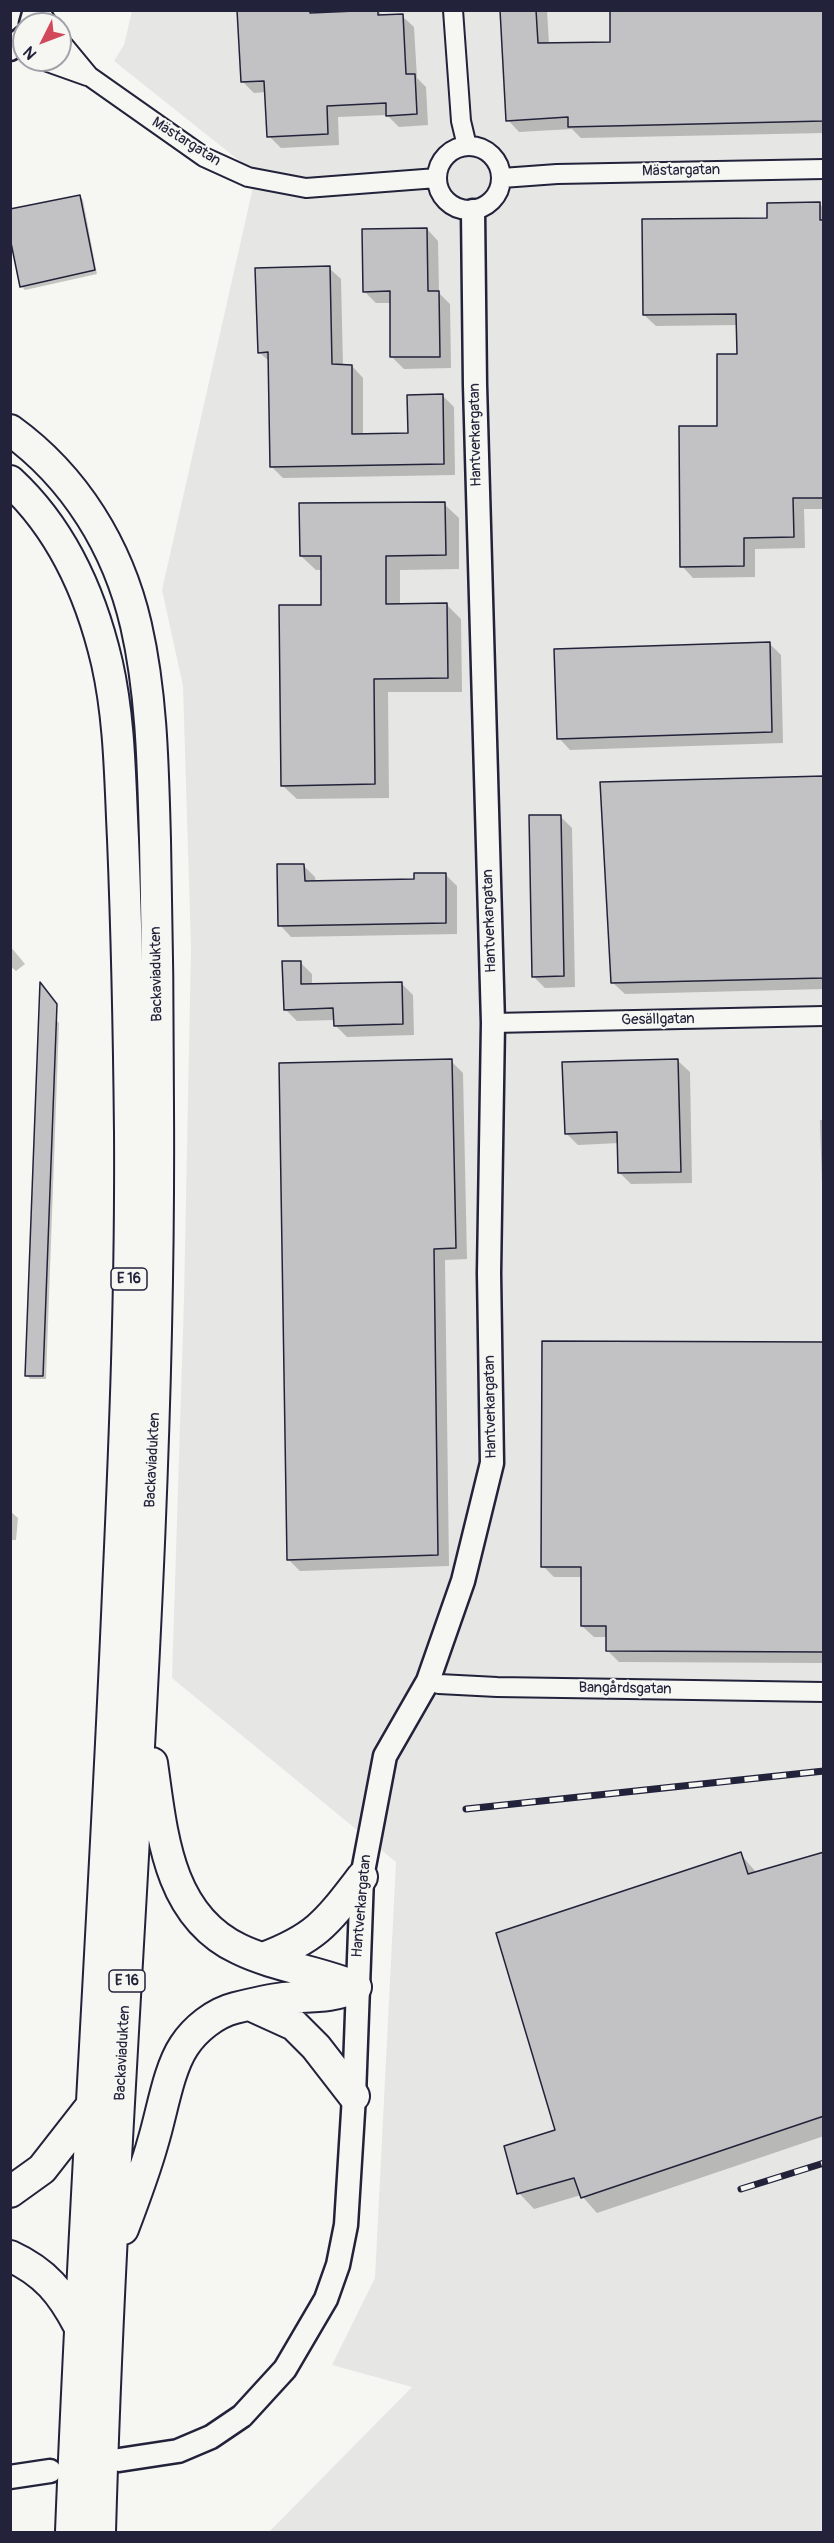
<!DOCTYPE html>
<meta charset="utf-8">
<style>
body{margin:0}
#map{position:relative;width:834px;height:2543px;overflow:hidden;background:#f6f6f2;font-family:Pangolin,sans-serif}
canvas{display:block}
.frame{position:absolute;inset:0;border:12px solid #22223b;pointer-events:none}
.north{position:absolute;left:12px;top:12px;width:60px;height:60px;box-sizing:border-box;background:#f6f6f2;border:2px solid #a1a1a9;border-radius:50%;rotate:228deg;font-size:16px;font-weight:700;line-height:24px;text-align:center;color:#22223b}
.north::after{content:'';display:block;margin:auto;width:21px;height:27px;background:#d1495b;clip-path:polygon(50% 0,100% 100%,50% 72%,0 100%)}
</style>
<div id="map">
<canvas width="834" height="2543"></canvas>
<div class="frame"></div>
<div class="north">N</div>
</div>
<script>
const c = document.querySelector('canvas').getContext('2d');
c.lineJoin = 'round';
function fillPath(path, color) {
  c.fillStyle = color;
  c.fill(path, 'evenodd');
}
function trace(path, color, width, dash) {
  c.strokeStyle = color;
  c.lineWidth = width;
  c.lineCap = dash ? 'butt' : 'round';
  c.setLineDash(dash || []);
  c.stroke(path);
}
function write(font, color, halo, rows, align = 'center') {
  c.font = font + ' Pangolin,sans-serif';
  c.lineWidth = 4.5;
  c.setLineDash([]);
  c.textBaseline = 'middle';
  c.strokeStyle = halo;
  c.fillStyle = color;
  for (const [text, x, y, turn = 0] of rows) {
    c.save();
    c.translate(x, y);
    c.rotate((+turn || 0) * Math.PI / 180);
    c.textAlign = isNaN(turn) ? turn : align;
    if (halo) c.strokeText(text, 0, 0);
    c.fillText(text, 0, 0);
    c.restore();
  }
}
fillPath(new Path2D(`
 M132,11H823V2532H269L412,2387L332,2365L375,2278L396,1862L172,1678L184,1299L191,948L183,686L162,590L256,174L114,61L124,45Z`), '#e6e6e4');
fillPath(new Path2D(`
 M238,10H320V14L378,11L384,17L402,16L414,27L417,78L426,87L428,125L399,127L387,115L338,117L339,145L281,148L269,136L266,92L254,93L242,81Z
 M501,10H547L549,44L612,43L824,10V133L581,138L572,129L519,132L508,120Z
 M80,196L83,200L97,274L25,290L21,286Z
 M819,204L824,208V509H804L805,548L755,549V577L693,578L682,566L738,355V325L656,326L644,315L769,219Z
 M427,229L438,241L439,293L450,304L451,368L404,369L392,357L391,303H376L364,291Z
 M329,268L341,279L343,366H352L363,378V435L409,434L442,395L454,407L455,475L283,478L271,466L270,362L259,352Z
 M444,504L459,518V569L400,570V605H447L461,619L462,692H388L389,798L297,799L282,785L323,606L322,570H316L301,556Z
 M769,643L781,655L783,743L570,750L559,738Z
 M824,778V989L625,994L613,983Z
 M561,817L572,828L575,987L545,988L533,976Z
 M304,866L315,877L316,883L415,881L445,874L457,886V934L291,937L280,925Z
 M10,946L25,964L16,971L10,966Z
 M300,962L312,974V986L401,983L413,995L414,1035L347,1037L335,1025V1020L297,1021L285,1009Z
 M55,1019L59,1023L46,1379H30L27,1375Z
 M451,1061L463,1073L467,1259L445,1260L449,1566L300,1571L288,1559Z
 M678,1061L690,1072L692,1183L631,1184L620,1173L619,1143L578,1145L566,1133Z
 M820,1120H824V1218L823,1217Z
 M824,1343V1663L619,1662L608,1651V1637H594L582,1626L583,1577H554L543,1566Z
 M10,1511L18,1518L16,1540H10Z
 M824,1853V2136L597,2213L581,2195L534,2209L519,2193L557,2131L740,1854L757,1873Z`), '#0003');
const building = new Path2D(`
 M237,10H310V13L378,10V15L403,14L406,74H415L417,114L386,116V103L327,106L328,134L267,137L264,81L241,82Z
 M500,10H536L538,43L610,42V10H824V121L568,127V117L506,121Z
 M80,195L95,270L20,287L10,238V209Z
 M820,202V220H824V498H793L794,537L744,538V566L680,567L679,426H717V354H737L736,314L643,315L642,219L767,218V203Z
 M427,228L428,291H439L440,357H390V291L363,292L362,229Z
 M330,266L332,364L352,365V434L408,433L407,395L443,394L444,464L270,467L268,352L258,353L255,268Z
 M445,502L446,555L386,556V604L447,603L448,678L374,679L375,784L281,786L279,605H321V556H300L299,503Z
 M770,642L772,732L557,739L554,649Z
 M824,776V978L611,983L600,782Z
 M529,815H561L564,976L532,977Z
 M277,864H304L305,881L414,879V873H446V923L278,926Z
 M282,961H301V984L402,982L403,1024L334,1026L333,1008L284,1010Z
 M40,982L57,1004L43,1376H25Z
 M452,1059L456,1248L434,1249L438,1555L287,1560L279,1063Z
 M678,1059L681,1172L618,1173L617,1132L565,1134L562,1062Z
 M542,1341L824,1342V1652L606,1651V1626H581V1567H541Z
 M741,1852L748,1874L824,1852V2116L581,2198L574,2178L517,2194L504,2146L555,2130L496,1933Z`);
fillPath(building, '#c2c2c4');
trace(building, '#22223b', 1.5);
const minor = new Path2D(`
 M39,10L48,24
 M453,10L461,121L467,146
 M60,41L89,76L204,157L248,177L306,188L437,178
 M42,60L87,76
 M437 178a32 32 0 1 1 64 0a32 32 0 1 1-64 0Z
 M502,178L557,174L824,169
 M493,1023L824,1016
 M428,1681L439,1684L497,1687L824,1692`);
const tertiary = new Path2D(`
 M31,24L35,10
 M10,49L24,37
 M119,2460L178,2451L211,2437L242,2416L285,2369L326,2299L338,2265L346,2225L354,2096L362,1877L385,1756L428,1681L463,1581L492,1463L489,1273L493,1023L475,385L473,211
 M10,2477L50,2471`);
const trunk = new Path2D(`
 M10,430C75,477 118,547 136,625C152,695 153,768 155,840C157,930 158,1019 158,1109C161,1585 113,2058 100,2532
 M10,481C62,529 91,594 107,663C120,721 120,780 123,839C127,937 129,1035 130,1132C131,1286 125,1439 118,1592C105,1906 83,2219 71,2532
 M152,1763C162,1832 167,1915 239,1949C276,1967 319,1971 356,1987
 M263,1958C317,1938 328,1921 362,1877
 M250,2005L294,2025L316,2047L354,2096
 M10,2192L42,2169L92,2105
 M123,2229C134,2200 145,2171 153,2142C162,2113 168,2070 184,2046C195,2029 215,2013 235,2008C251,2004 268,2000 284,1998C310,1996 333,1998 356,1987
 M10,2256C45,2272 62,2293 79,2326`);
trace(minor, '#22223b', 22);
trace(tertiary, '#22223b', 27);
trace(trunk, '#22223b', 34);
trace(minor, '#f6f6f2', 18);
trace(tertiary, '#f6f6f2', 22);
trace(trunk, '#f6f6f2', 30);
const rail = new Path2D(`
 M466,1809L824,1771
 M741,2189L824,2163`);
trace(rail, '#22223b', 7);
trace(rail, '#f6f6f2', 4.5, [14]);
for (const [x, y, w] of [
 [129,1279,36],
 [127,1981,36]
]) {
  const box = new Path2D();
  box.roundRect(x - w / 2, y - 11, w, 22, 4.5);
  c.fillStyle = '#f6f6f2';
  c.fill(box);
  trace(box, '#22223b', 1.5);
}
write('bold 14px', '#22223b', null, [
 ["E 16",129,1279],
 ["E 16",127,1981]
]);
write('15px', '#22223b', '#f6f6f2', [
 ["Mästargatan",186,142,32],
 ["Mästargatan",681,171,-1],
 ["Hantverkargatan",476,435,-91],
 ["Hantverkargatan",490,921,-92],
 ["Backaviadukten",157,974,-91],
 ["Gesällgatan",658,1020,-1],
 ["Hantverkargatan",491,1407,-91],
 ["Backaviadukten",153,1460,-87],
 ["Bangårdsgatan",625,1689,1],
 ["Hantverkargatan",362,1906,-85],
 ["Backaviadukten",123,2053,-87]
]);
</script>
